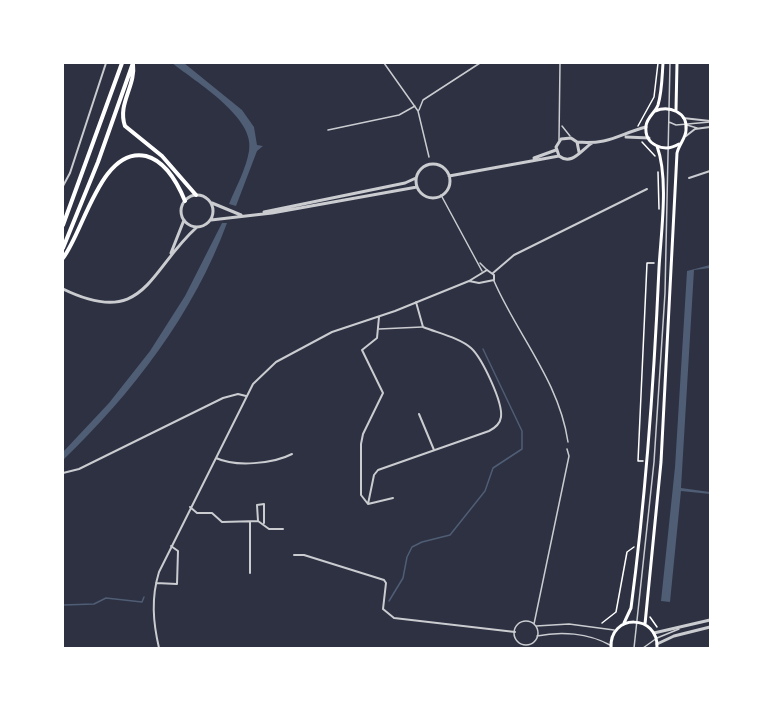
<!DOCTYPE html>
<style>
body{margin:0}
#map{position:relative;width:773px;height:711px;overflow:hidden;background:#2d3142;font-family:Poppins,sans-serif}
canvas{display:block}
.frame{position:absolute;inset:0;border:64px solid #fff;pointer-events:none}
</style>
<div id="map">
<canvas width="773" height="711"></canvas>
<div class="frame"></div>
</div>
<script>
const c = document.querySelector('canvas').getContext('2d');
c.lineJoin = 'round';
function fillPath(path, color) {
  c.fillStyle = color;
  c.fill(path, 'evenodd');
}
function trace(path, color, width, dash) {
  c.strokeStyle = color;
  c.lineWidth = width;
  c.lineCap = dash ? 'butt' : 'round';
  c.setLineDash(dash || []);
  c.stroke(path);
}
fillPath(new Path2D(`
 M172,63H184L242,110L254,127L257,145L263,146L257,151L236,206L229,204C236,187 246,169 249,151C256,118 196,82 172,63Z
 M222,223H227C194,313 132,394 63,460V452L109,403L150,351L185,296Z
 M710,265V268L694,270L681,488L710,492V494L681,491L670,602L661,601L675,467L687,271Z`), '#4f5d75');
trace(new Path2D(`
 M389,601L403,578L407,557L412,547L422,542L450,535L485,491L493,468L522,449V431L483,349
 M63,605L94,604L106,598L142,602L144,597`), '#4f5d75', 1.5);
trace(new Path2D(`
 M638,126L654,97L658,63
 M642,142L655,156
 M658,172L659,209
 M643,461H638L647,263H654
 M650,617L657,627
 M602,623L616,612L627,552L634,547`), '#fff', 1.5);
trace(new Path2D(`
 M384,63L418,111L429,157
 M419,110L423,100L480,63
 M669,122L676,125L710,122
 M687,125L697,128
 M562,126L570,136
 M328,130L399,115L415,106
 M559,140L560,63
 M441,195L482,271
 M480,263L487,270
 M494,281C518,336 559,381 568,442
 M379,329L422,327
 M514 633a12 12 0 1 1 24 0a12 12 0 1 1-24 0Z
 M534,624L569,456L567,449
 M536,626L569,624L614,630
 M537,636C561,631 588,633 610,645
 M634,648L654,462L665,293L670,63
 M643,648L657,638L679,629`), '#caccd0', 1.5);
trace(new Path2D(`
 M683,118L710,121
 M686,136L695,129L710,127
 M689,178L710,171
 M63,186L70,173L106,63
 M493,273L514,255L647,189
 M379,317L377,338L362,350L383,393L363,434L361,444V495L368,504L393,498
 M419,414L434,450
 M216,458C235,467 273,464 292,454
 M63,473L79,469L223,398L238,394L246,396
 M368,504L374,475L378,470L489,431C495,428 500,424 501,417C503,402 482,358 471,348C460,338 438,333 423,327L416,302
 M190,507L197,513H212L222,522L258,521L269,529H283
 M258,521L257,505L264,504V523
 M294,555H304L384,580L386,583L383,609L394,618L515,632
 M250,573V522
 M156,583L177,584L178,551L171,546
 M159,648C153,622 151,598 159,572L253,384L276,362L332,332L395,311L469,281L487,270L494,275V280L479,283L469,281`), '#caccd0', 2);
trace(new Path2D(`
 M626,137L649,138
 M577,142C609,145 619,134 646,127
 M579,152L577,142L571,138L561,139L556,147L559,156C572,166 581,150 592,143
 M534,158L556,150
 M416 181a17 17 0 1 1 34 0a17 17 0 1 1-34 0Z
 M449,176L559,156
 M181 211a16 16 0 1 1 32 0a16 16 0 1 1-32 0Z
 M212,203L241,215
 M264,212L405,183L416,178
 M211,220L272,213L417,187
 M171,253L184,220
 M63,289C145,329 148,271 197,227
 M654,633L710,620
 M657,644L674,636L710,627`), '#caccd0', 3);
trace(new Path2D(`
 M663,63C662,77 662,92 658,105C655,113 647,117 646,126C644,145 664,153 679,144
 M676,110L677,63
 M624,623L631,608C646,495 654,381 659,268C661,232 669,179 657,146
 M645,624L661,462L677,153C679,144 686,138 686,130C688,112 669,105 655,111
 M611,648C609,613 659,614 657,648`), '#fff', 3);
trace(new Path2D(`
 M133,64C136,86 117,104 125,126L162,156L196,195
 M63,225L122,63
 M63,248L98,162L133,63
 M63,258C84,231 101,146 146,156C165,161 178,184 185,201`), '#fff', 4);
</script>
